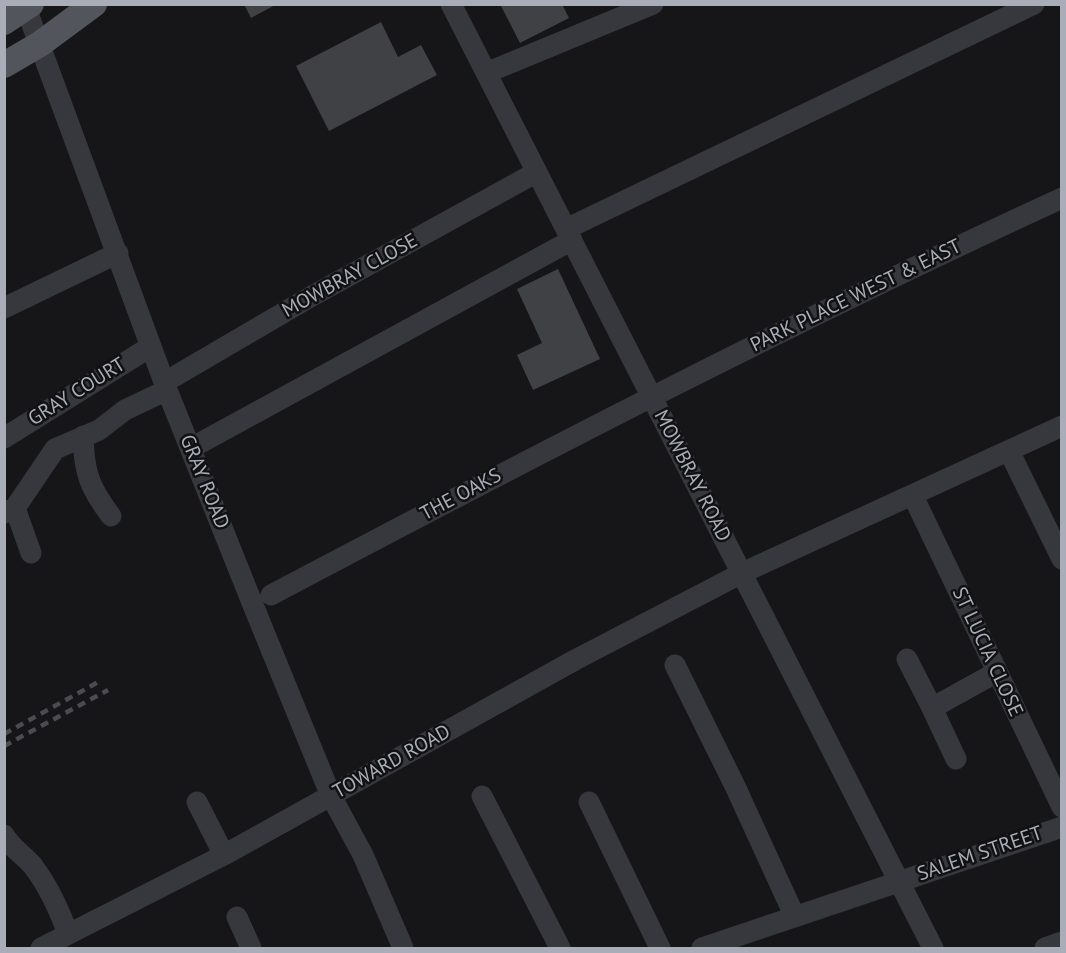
<!DOCTYPE html>
<style>
body{margin:0}
#map{position:relative;width:1066px;height:953px;overflow:hidden;background:#161618;font-family:"PT Sans",sans-serif}
canvas{display:block}
.frame{position:absolute;inset:0;border:6px solid #a8adb8;pointer-events:none}
</style>
<div id="map">
<canvas width="1066" height="953"></canvas>
<div class="frame"></div>
</div>
<script>
const c = document.querySelector('canvas').getContext('2d');
c.lineJoin = 'round';
function fillPath(path, color) {
  c.fillStyle = color;
  c.fill(path, 'evenodd');
}
function trace(path, color, width, dash) {
  c.strokeStyle = color;
  c.lineWidth = width;
  c.lineCap = dash ? 'butt' : 'round';
  c.setLineDash(dash || []);
  c.stroke(path);
}
function write(font, color, halo, rows, align = 'center') {
  c.font = font + ' "PT Sans",sans-serif';
  c.lineWidth = 5;
  c.setLineDash([]);
  c.textBaseline = 'middle';
  c.strokeStyle = halo;
  c.fillStyle = color;
  for (const [text, x, y, turn = 0] of rows) {
    c.save();
    c.translate(x, y);
    c.rotate((+turn || 0) * Math.PI / 180);
    c.textAlign = isNaN(turn) ? turn : align;
    if (halo) c.strokeText(text, 0, 0);
    c.fillText(text, 0, 0);
    c.restore();
  }
}
fillPath(new Path2D(`
 M244,4H277L251,18Z
 M500,4H562L569,18L520,43Z
 M381,22L398,57L421,45L437,75L329,131L296,66Z
 M558,269L600,359L533,390L517,355L542,343L517,289Z`), '#404145');
trace(new Path2D(`
 M451,4L933,948
 M26,8L167,390L253,605L331,796L363,855L403,948
 M486,73L653,4
 M566,229L1034,4
 M4,308L118,253
 M165,382L312,296L537,172
 M83,436C84,472 89,487 111,516
 M4,438L150,347
 M191,448L572,240
 M1009,451L1062,559
 M913,496L1062,807
 M15,508L31,553
 M4,513L15,508L55,449L99,430L125,410L167,390
 M271,595C532,457 792,322 1062,198
 M907,659L932,708
 M675,665L735,786L795,917
 M956,759L932,708L997,672
 M482,796L560,948
 M197,802L224,855
 M589,802L660,948
 M4,835C12,849 24,855 33,866C49,887 59,909 68,934
 M237,917L251,948
 M41,948L224,855L575,660L742,573L1062,426
 M702,948L1062,827
 M1045,948L1062,942`), '#37383d', 21);
trace(new Path2D(`
 M4,22L31,4
 M4,65L40,44L94,4`), '#53555c', 26);
trace(new Path2D(`
 M4,734L102,680
 M4,746L108,690`), '#4a4c52', 4.5, [8, 6]);
write('20px', '#a8adb8', '#111113', [
 ["MOWBRAY CLOSE",350,276,-29],
 ["PARK PLACE WEST & EAST",856,296,-26],
 ["GRAY COURT",77,392,-32],
 ["MOWBRAY ROAD",692,476,63],
 ["GRAY ROAD",204,482,68],
 ["THE OAKS",461,495,-28],
 ["ST LUCIA CLOSE",987,652,65],
 ["TOWARD ROAD",392,762,-29],
 ["SALEM STREET",980,854,-19]
]);
</script>
